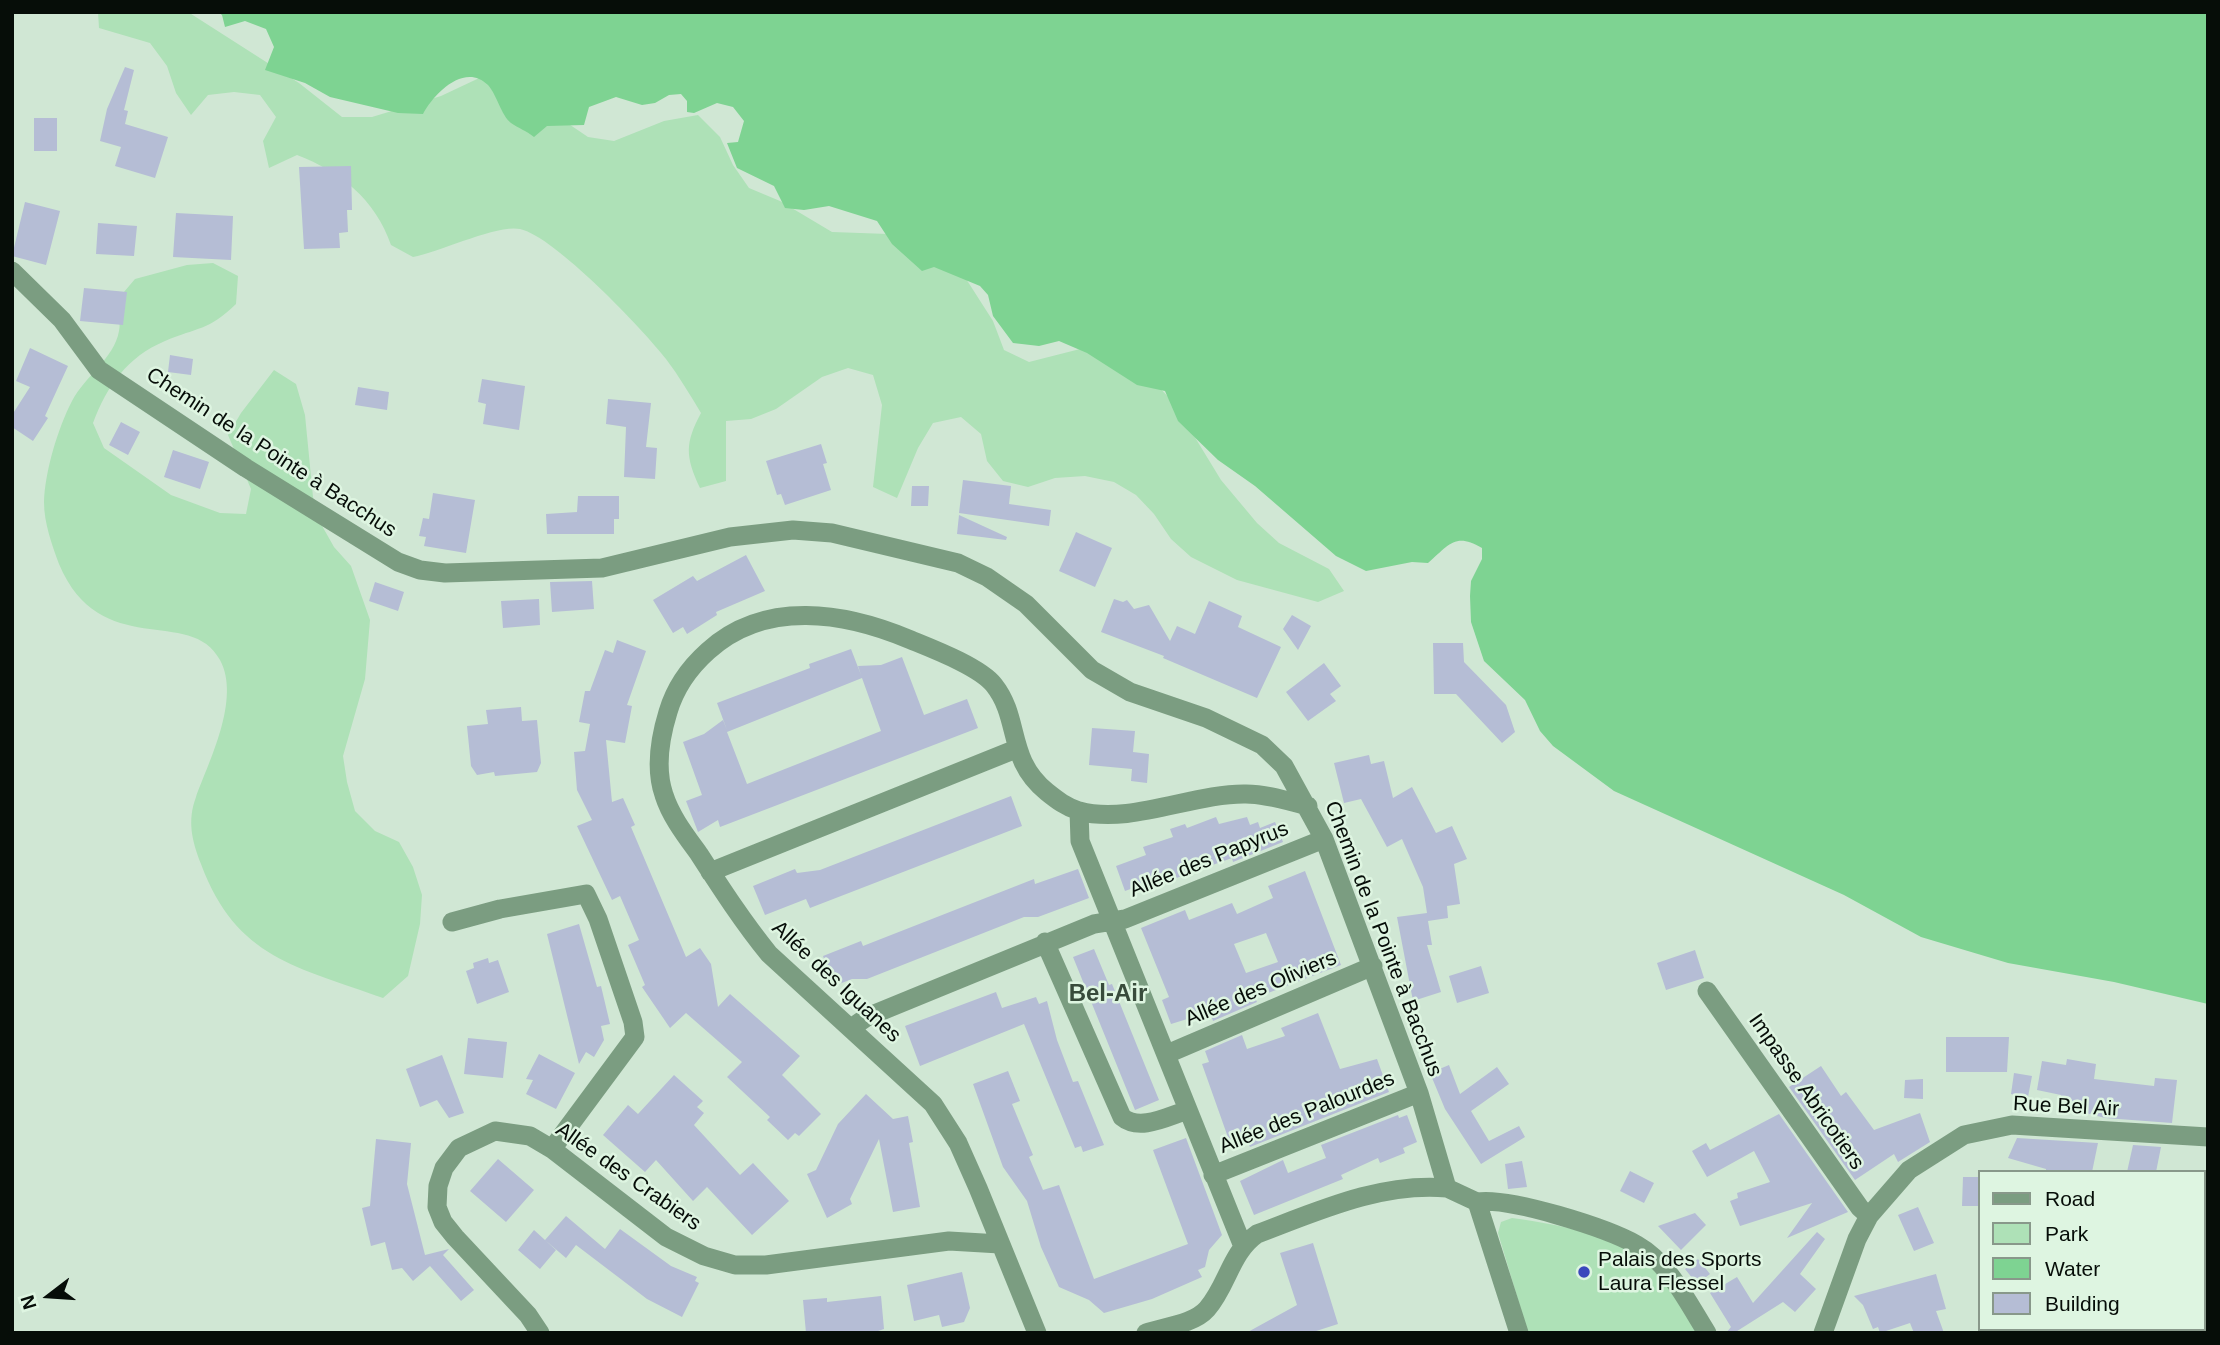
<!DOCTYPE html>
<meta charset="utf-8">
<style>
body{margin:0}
#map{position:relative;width:2220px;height:1345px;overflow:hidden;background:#d0e7d4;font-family:Arial,sans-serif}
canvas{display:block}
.frame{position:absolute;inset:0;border:14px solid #060d08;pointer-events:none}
.legend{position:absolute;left:1978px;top:1170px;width:228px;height:161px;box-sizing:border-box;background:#def5e1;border:2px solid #88988a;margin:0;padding:9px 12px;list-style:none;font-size:21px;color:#060d08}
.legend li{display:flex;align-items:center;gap:14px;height:35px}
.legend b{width:35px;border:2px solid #88988a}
.north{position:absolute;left:14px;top:1261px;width:70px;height:70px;-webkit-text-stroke:5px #def5e1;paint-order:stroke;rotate:253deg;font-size:19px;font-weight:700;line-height:28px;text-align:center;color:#060d08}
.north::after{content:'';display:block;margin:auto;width:24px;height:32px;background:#060d08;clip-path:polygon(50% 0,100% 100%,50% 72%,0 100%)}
</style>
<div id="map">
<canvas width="2220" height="1345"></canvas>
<div class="frame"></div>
<ul class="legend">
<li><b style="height:9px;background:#7b9d81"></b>Road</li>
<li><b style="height:19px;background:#aee1b7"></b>Park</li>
<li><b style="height:19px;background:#7ed392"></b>Water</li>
<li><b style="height:19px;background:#b5bdd5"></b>Building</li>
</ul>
<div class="north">N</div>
</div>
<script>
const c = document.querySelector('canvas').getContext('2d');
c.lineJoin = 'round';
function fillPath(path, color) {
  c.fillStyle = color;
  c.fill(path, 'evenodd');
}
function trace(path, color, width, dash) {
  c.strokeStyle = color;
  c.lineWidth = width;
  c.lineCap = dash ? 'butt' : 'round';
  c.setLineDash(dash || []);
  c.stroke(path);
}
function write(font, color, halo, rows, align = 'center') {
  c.font = font + ' Arial,sans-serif';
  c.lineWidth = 5;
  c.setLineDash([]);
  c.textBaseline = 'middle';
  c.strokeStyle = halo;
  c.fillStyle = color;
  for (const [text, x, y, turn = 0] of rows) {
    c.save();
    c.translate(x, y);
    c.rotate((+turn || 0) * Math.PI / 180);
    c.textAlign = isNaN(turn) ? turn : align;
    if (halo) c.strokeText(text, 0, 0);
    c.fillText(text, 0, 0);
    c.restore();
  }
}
fillPath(new Path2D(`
 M98,12H188L299,83L342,117H372L441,96L492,72L588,137L614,141L664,121L698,115L720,137L733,165L749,188L780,201L832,232L888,234L961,271L993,321L1004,350L1029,362L1084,348L1154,382L1174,403L1221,480L1257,523L1279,543L1329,569L1344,591L1318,602L1237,580L1191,557L1171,539L1154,514L1136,495L1114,482L1085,476L1055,478L1028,487L1003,481L987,461L981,434L961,417L933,423L918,448L897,498L873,487L882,405L873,375L848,368L822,377L776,409L751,419L726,421V481L700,488C685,456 685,443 701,413C690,395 679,376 666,359C644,330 554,236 520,229C498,224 439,252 413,257L391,245C375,199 341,172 297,155L269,168L263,141L276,117L260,95L234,92L208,95L191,115L176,93L167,66L150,43L99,28Z
 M213,263L238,276L236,304C208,331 198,327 165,341C127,357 107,386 93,423L104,448L171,495L220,513L246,514L251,489L228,435L241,413L274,370L296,384L305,415L313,497L321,524L334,547L351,566L370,620L365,679L343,756L347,782L355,811L375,831L399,842L413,867L422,895L420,924L408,976L383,998C298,967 236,959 201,864C192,841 187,821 196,797C209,761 241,699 220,660C191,605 100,662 59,564C52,545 44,523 44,502C45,471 58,428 72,401C85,376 114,359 119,331C121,321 118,309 118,299L135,279L187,265Z
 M1512,1218C1570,1226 1633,1238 1673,1286C1685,1300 1693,1318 1702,1333H1528L1498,1233L1501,1222Z`), '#aee1b7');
fillPath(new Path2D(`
 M218,12H2208V1004L2114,982L2008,963L1921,937L1844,895L1614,791L1553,746L1540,731L1525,700L1484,661L1471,622L1470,596L1471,581L1482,559V548C1455,532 1449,545 1428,563L1412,562L1366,571L1336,556L1255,486L1218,460L1178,421L1165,391L1137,385L1087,353L1059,341L1039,346L1013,343L993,316L988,295L980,286L934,267L922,271L892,244L877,221L829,206L804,210L785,208L774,186L737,168L727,143L738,142L744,121L733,107L717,103L694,113L687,112V101L681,94L669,95L655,103L642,105L616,97L589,107L584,125L547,126L534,137C527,131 518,128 511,123C501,115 497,95 488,85C465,62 434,93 423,114L398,113L330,97L305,83L265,70L274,47L266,29L245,21L225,27L222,15Z`), '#7ed392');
fillPath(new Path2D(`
 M125,67L134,70L124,110L128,111L125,124L168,137L155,178L115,166L121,147L100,141L107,109Z
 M34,118H57V151H34Z
 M351,166L352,210H347L348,232L339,233L340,248L304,249L299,167Z
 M25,202L60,211L46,265L12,256Z
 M176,213L233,216L231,260L173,257Z
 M98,223L137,226L134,256L96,254Z
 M84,288L127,292L123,325L80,321Z
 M30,348L68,366L45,416L48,418L33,441L12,427V415L30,387L16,381Z
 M170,355L193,359L191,375L168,372Z
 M482,379L525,386L519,430L483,424L486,404L478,402Z
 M358,387L389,392L387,410L355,405Z
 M608,399L651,403L646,447L657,448L655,479L624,477L626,427L606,424Z
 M121,422L140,432L128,455L109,445Z
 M821,444L827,463L823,464L831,490L785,505L781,494L777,495L766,461Z
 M173,450L209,462L200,489L164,477Z
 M963,480L1011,486L1009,504L1051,510L1049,526L959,513Z
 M912,486H929L928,506H911Z
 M433,493L475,500L466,553L424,546L426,537L419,536L423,518L429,519Z
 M578,496H619V519H614V534H547L546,514L577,512Z
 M959,515L1007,537L1006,540L957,534Z
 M1076,532L1112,548L1095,587L1059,571Z
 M746,555L765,591L716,612L717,615L687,634L683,627L673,633L653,600L693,576L697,581Z
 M592,581L594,609L552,612L550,582Z
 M375,582L404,592L398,611L369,601Z
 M539,599L540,625L503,628L501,601Z
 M1114,599L1123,602L1127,600L1134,609L1149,605L1170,641L1177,626L1195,634L1209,601L1242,616L1238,627L1281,647L1257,698L1163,658L1164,656L1101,632Z
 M1292,615L1311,626L1298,650L1283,629Z
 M617,640L646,651L627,705L632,706L625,743L606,740L612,802L623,798L635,825L631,827L686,957L700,948L711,964L718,1007L730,994L800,1056L782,1075L821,1114L799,1136L795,1133L788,1140L767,1120L770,1117L727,1077L742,1062L686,1013L670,1028L642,987L645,985L628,945L639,940L620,896L612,900L577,826L592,820L577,790L574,752L585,751L590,724L579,722L585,691H590L605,650L613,653Z
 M1433,643H1463L1464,662L1506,705L1515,732L1502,743L1456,694H1434Z
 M851,649L861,675L858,666L881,665L902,657L924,715L967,699L978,728L720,827L718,820L698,832L686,801L702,795L683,742L704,734L723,720L727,730L717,703L810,668L809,664ZM862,678L881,731L747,784L727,732Z
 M1324,663L1341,686L1330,694L1336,701L1308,721L1286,692Z
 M521,707L522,721L537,720L541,763L537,772L495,776L494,772L477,775L471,766L467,726L488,724L486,710Z
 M1092,728L1135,731L1133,752L1149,754L1147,783L1131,781L1132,769L1089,765Z
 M1369,755L1371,764L1384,761L1393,798L1412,787L1436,833L1452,826L1467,859L1454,864L1460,904L1447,906L1448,918L1428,921L1432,945H1427L1441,992L1413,1001L1397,917L1427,913L1423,887L1402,839L1387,847L1361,799L1344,803L1334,763Z
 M1011,796L1022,826L810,908L806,899L765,915L753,886L795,869L797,873L820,870Z
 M1216,817L1219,824L1247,817L1250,825L1258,822L1260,828L1275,822L1283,842L1233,862L1232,858L1157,885L1155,880L1125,891L1116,866L1146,855L1143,847L1173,837L1170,829L1185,824L1187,828Z
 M1078,869L1089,898L1038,917H1024L867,979H852L834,986L823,956L861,941L863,946L1034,879L1035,884Z
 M1305,871L1341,965L1255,998L1257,1002L1213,1021L1210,1012L1171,1024L1162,1000L1169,997L1141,928L1185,910L1189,920L1232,903L1237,914L1273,898L1268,886ZM1266,933L1278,962L1246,973L1234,944Z
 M579,924L597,987L601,986L610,1024L601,1026L604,1040L594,1057L586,1052L579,1064L547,934Z
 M1094,949L1109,985L1112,984L1159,1100L1135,1110L1073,957Z
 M1695,950L1704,978L1666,990L1657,963Z
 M488,958L489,963L498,960L509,992L477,1004L466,971L474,968L473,963Z
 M1481,966L1489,993L1457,1003L1449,976Z
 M996,992L1002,1008L1036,997L1039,1004L1047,1001L1057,1040L1073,1082L1078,1081L1104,1145L1083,1152L1081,1146L1075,1148L1024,1024L920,1066L905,1026Z
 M1318,1013L1340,1069L1377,1059L1389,1092L1250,1147L1246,1139L1230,1143L1202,1064L1209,1062L1205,1051L1242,1035L1247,1049L1285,1036L1281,1028Z
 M1946,1037H2009L2007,1072H1946Z
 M468,1038L507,1042L503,1078L464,1074Z
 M539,1054L575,1073L556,1109L526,1094L533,1080L526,1079Z
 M442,1055L464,1113L449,1118L437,1100L420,1107L406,1069Z
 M2067,1059L2096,1064L2094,1079L2154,1086L2155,1078L2177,1080L2172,1123L2105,1118L2059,1106L2061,1095L2037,1090L2042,1061L2066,1065Z
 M1449,1065L1460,1094L1497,1067L1509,1084L1471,1111L1489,1141L1519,1126L1525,1137L1481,1164L1445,1109L1430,1073Z
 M1821,1066L1841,1096L1846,1092L1874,1130L1920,1113L1930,1142L1898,1162L1894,1154L1855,1180L1789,1087Z
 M1008,1071L1020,1101L1012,1104L1033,1155L1029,1157L1043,1190L1059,1185L1094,1279L1188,1244L1153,1150L1186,1138L1222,1235L1209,1250L1205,1267L1198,1270L1202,1277L1152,1299L1104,1313L1089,1300L1059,1287L1041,1247L1027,1201L1003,1167L973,1084Z
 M2014,1073L2032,1076L2028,1097L2011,1094Z
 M674,1075L703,1101L697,1107L704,1113L694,1125L740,1175L753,1163L789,1201L752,1235L707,1187L693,1201L656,1160L645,1172L603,1135L628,1105L638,1114Z
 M1923,1079V1099L1904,1098L1905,1080Z
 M866,1094L893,1119L908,1116L913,1142L909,1143L920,1207L893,1212L879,1139L850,1199L852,1204L827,1218L807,1174L816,1170L838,1124Z
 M1779,1114L1848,1212L1787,1238L1812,1203L1740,1226L1730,1201L1738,1198L1737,1193L1770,1182L1754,1151L1707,1177L1692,1151L1706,1143L1710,1150Z
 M1398,1115L1399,1118L1407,1115L1417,1142L1403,1148L1405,1153L1380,1163L1378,1158L1341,1175L1343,1179L1254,1215L1240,1181L1283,1160L1288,1173L1326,1158L1321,1145Z
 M2017,1138L2098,1143L2092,1172H2046V1169L2008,1158Z
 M376,1139L411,1143L407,1184L425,1255L449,1249L443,1255L474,1290L461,1301L430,1266L413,1281L402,1268L392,1270L385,1242L371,1246L362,1208L370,1206Z
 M2133,1145L2161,1147L2156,1172H2127Z
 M498,1159L534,1190L506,1222L470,1191Z
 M1522,1161L1527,1187L1508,1189L1505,1164Z
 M1630,1171L1654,1183L1644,1203L1620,1191Z
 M1963,1177H1980V1206H1962Z
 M1918,1207L1934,1243L1914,1251L1898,1215Z
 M1695,1213L1706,1225L1681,1250L1658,1226Z
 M566,1216L605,1249L620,1229L671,1266L697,1277L695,1281L699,1283L682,1317L647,1299L576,1245L566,1258L545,1240Z
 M534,1230L556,1250L540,1269L518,1250Z
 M1817,1232L1825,1239L1800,1274L1816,1289L1795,1312L1783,1302L1734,1333H1726L1731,1327L1710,1293L1737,1277L1753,1303Z
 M1313,1243L1338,1324L1310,1333H1246L1297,1305L1280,1253Z
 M1698,1259L1710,1274L1697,1284L1685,1269Z
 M962,1272L970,1308L964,1322L942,1327L939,1315L914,1321L907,1285Z
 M1936,1274L1946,1309L1936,1311L1944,1333H1914L1910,1323L1880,1333L1878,1327L1873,1329L1863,1305L1854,1296Z
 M881,1296L884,1329L872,1333H806L803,1300L827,1298V1302Z`), '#b5bdd5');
trace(new Path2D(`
 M12,271L62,320L99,370L246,468L398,562L420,570L445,573L602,568L730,537L793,530L832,533L958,563L987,577L1026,604L1092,670L1130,692L1206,718L1262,745L1284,766L1324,839L1419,1093L1447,1188L1477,1202L1519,1333
 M1079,811L1080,841L1242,1244
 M710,872L1016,749
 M452,922L500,909L586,894L598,919L633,1022L635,1037L552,1149
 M1045,942L1122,1117C1140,1132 1168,1116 1188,1110
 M1707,991L1860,1208L1869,1216
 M851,1028L867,1017L1094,924L1125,919L1324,839
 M1167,1054L1373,966
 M1213,1175L1419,1093
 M1477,1202C1510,1197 1607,1228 1637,1245C1669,1263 1688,1303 1707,1333
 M2204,1280L2208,1285
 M540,1333L528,1315L455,1237L443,1222L437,1207L438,1186L444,1168L459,1148L495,1131L530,1136L552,1149L666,1237L704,1256L735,1265H766L949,1241L1000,1244
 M1037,1333L978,1188L958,1143L933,1104L769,954C743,922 721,888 699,854C686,836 671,817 664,795C655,769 660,738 668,712C675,688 689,668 708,651C765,599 845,612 911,640C933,649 980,667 994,685C1021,719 1006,759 1047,792C1057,800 1066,807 1079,811C1130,825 1194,793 1246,794C1267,794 1288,801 1308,806
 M1146,1333C1164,1327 1194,1324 1207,1309C1228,1285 1230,1253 1257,1234C1318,1211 1381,1182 1447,1188
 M1823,1333L1857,1239L1869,1216L1909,1170L1964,1135L2012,1125L2208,1137`), '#7b9d81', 19);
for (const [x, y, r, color] of [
 [1584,1272,7,"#3b48bc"]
]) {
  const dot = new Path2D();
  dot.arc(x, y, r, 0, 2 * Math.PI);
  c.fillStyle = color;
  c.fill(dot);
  trace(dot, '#def5e1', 2.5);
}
write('21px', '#060d08', '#def5e1', [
 ["Chemin de la Pointe à Bacchus",271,453,33],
 ["Allée des Papyrus",1209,860,-22],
 ["Chemin de la Pointe à Bacchus",1383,939,69],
 ["Allée des Iguanes",836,982,43],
 ["Allée des Oliviers",1261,989,-23],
 ["Impasse Abricotiers",1806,1092,55],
 ["Rue Bel Air",2066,1107,3],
 ["Allée des Palourdes",1307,1113,-22],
 ["Allée des Crabiers",628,1177,35]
]);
write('21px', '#060d08', '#def5e1', [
 ["Palais des Sports",1598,1260],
 ["Laura Flessel",1598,1284]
], 'left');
write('bold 24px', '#384b3b', '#def5e1', [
 ["Bel-Air",1108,994]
]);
</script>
